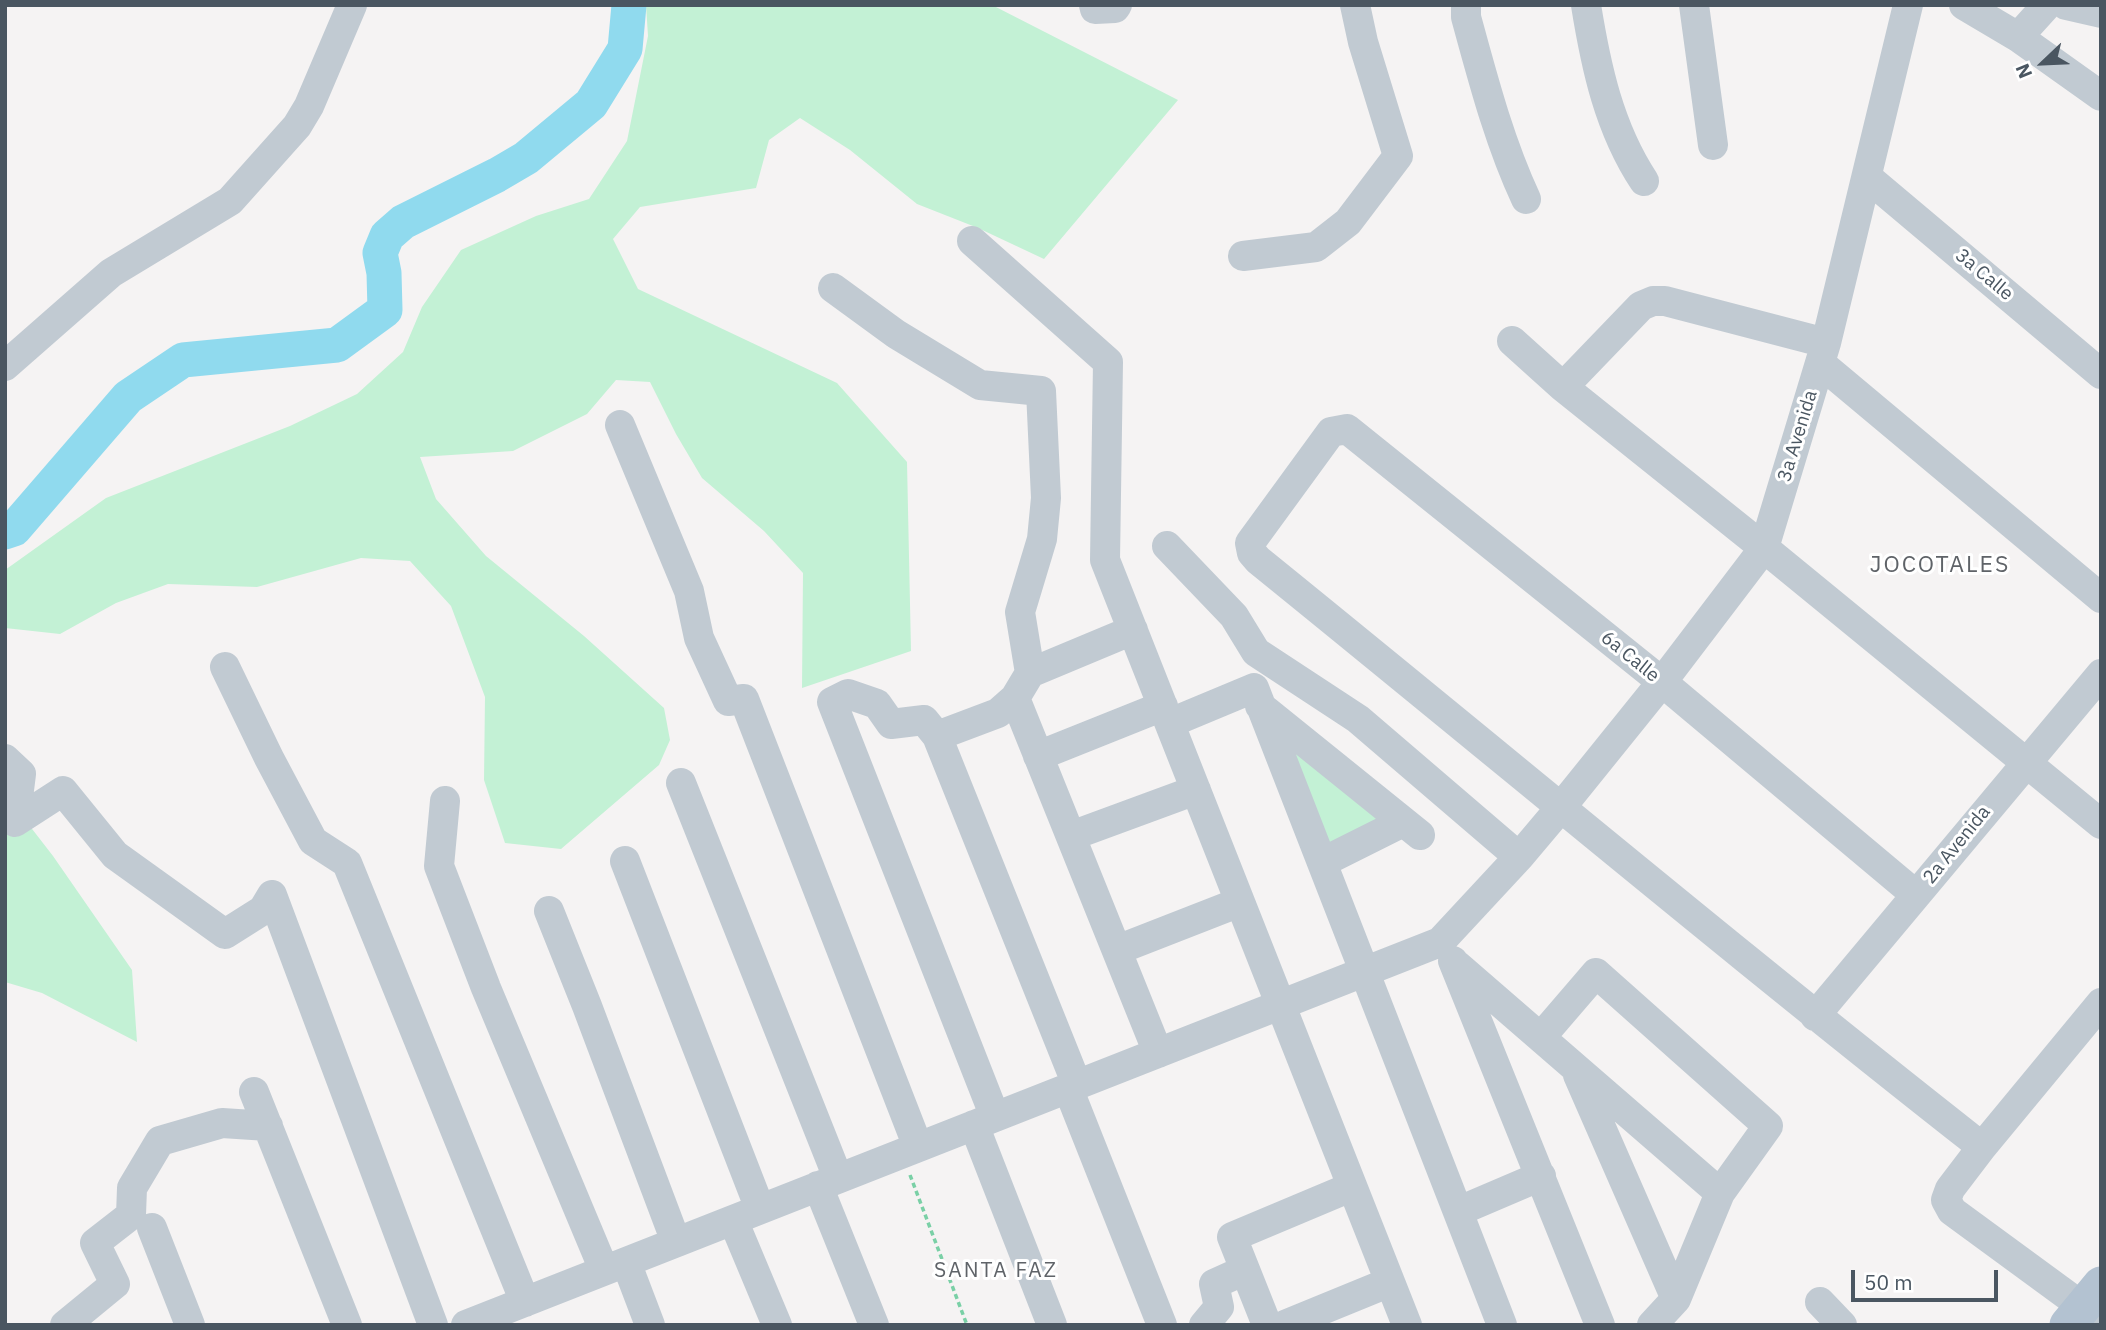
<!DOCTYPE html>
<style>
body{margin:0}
#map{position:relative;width:2106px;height:1330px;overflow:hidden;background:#f5f3f3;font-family:"IBM Plex Sans",sans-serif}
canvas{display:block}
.frame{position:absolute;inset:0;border:7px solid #4a5661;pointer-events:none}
.north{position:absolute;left:2008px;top:28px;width:70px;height:70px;-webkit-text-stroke:5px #fff;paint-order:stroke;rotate:247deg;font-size:19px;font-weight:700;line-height:28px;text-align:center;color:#4a5661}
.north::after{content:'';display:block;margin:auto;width:24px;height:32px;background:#4a5661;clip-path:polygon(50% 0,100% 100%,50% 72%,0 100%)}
.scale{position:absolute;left:1851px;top:1270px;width:147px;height:32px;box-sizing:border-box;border:4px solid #4a5661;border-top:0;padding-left:9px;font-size:21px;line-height:24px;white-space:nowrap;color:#4a5661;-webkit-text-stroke:5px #fff;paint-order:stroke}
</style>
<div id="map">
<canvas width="2106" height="1330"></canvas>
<div class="frame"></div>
<div class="north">N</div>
<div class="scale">50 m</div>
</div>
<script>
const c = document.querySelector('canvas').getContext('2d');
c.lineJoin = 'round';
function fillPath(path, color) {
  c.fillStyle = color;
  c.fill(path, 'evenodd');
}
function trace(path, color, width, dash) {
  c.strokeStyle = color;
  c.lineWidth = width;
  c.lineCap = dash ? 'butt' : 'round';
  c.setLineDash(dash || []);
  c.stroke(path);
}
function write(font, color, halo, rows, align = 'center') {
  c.font = font + ' "IBM Plex Sans",sans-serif';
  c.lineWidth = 6;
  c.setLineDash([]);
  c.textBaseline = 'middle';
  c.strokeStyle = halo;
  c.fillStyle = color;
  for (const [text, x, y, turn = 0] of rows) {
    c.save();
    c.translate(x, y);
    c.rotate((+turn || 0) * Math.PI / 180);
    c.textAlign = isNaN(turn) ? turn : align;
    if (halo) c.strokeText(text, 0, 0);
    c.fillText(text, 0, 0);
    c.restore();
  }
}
fillPath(new Path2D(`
 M646,5H992L1178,100L1044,259L978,228L917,204L850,150L800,118L769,140L756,188L640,207L613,239L638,289L837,383L907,462L911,651L802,688L803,573L764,531L702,478L676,434L650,382L616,380L587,414L513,451L420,457L436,499L486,556L584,636L664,708L670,740L659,765L561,849L505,843L484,780L485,697L451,606L410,561L361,558L257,587L168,584L116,603L60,634L5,628V570L106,498L290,426L357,394L403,352L422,307L461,250L536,216L589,199L627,141L648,36Z
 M1259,705L1389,810L1323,862Z
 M5,794L53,856L132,970L137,1042L42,993L5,982Z`), '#c3f1d5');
trace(new Path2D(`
 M5,532L14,529L128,397L183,360L337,345L385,310L384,273L380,253L387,236L403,222L497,175L526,158L591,104L625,49L629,5`), '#90daee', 35);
trace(new Path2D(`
 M910,1175L967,1325`), '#7ad0a6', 3.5, [5, 3.5]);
trace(new Path2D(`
 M1094,5L1095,9L1115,8L1117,5
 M1466,5V17C1483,79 1499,141 1526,199
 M1586,5C1596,67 1609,128 1644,181
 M1694,5L1713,145
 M1964,5L2018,37L2101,96
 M2066,5L2101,13
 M2018,37L2047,5
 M1867,177L2101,374
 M972,241L1108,362L1105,560L1407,1325
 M1243,256L1316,247L1348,222L1398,156L1363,42L1355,5
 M833,288L896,334L980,385L1041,391L1046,498L1042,539L1020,612L1030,673
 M1512,341L1563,387L1764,548L2101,824
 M1820,363L2101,598
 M5,366L111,273L230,201L297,126L309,106L352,5
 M1563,387L1641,306L1653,301H1665L1826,343
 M620,425L689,591L699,638L728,701L744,699L918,1147
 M1167,546L1234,616L1256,652L1358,719L1519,857
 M1133,630L1030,673L1015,698L1158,1053
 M225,667L269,758L313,841L347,863L525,1302
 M1260,706L1420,835
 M1170,723L1254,688L1502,1325
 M937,736L1077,1085
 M1038,756L1163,706
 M5,759L21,774L15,822L63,791L115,855L225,934L263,910L272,895
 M681,783L838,1178
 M445,801L439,866L486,988L604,1270
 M1071,836L1196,790
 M625,861L760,1209
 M1323,862L1403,822
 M272,895L433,1325
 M1916,895L1662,682L1347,429L1331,432L1250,543L1252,553L1258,560C1499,755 1737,955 1982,1147
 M549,911L587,1006L676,1242
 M1117,950L1240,902
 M1453,961L1600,1325
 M1458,966L1720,1193
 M1815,1016L2101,674
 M1541,1037L1596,973L1768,1126L1720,1193L1676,1299L1652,1325
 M1578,1075L1676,1299
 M1068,1088L1162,1325
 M254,1092L347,1325
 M995,1117L832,702L848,694L877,704L891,724L924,720L937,736L998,713L1015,698
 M974,1125L1052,1325
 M818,1186L874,1325
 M1459,1211L1541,1176
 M733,1220L777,1325
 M152,1228L190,1325
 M626,1262L650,1325
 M1820,1302L1842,1325
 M65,1325L115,1284L95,1243L131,1215L132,1188L160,1141L222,1123L268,1126
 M466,1325L1440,942L1519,857L1562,806L1662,682L1764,548L1826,343L1908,5
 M1204,1325L1219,1307L1214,1284L1245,1270
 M1267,1325L1232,1237L1351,1187
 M1285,1325L1390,1282
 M2097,1325L2083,1307L1952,1211L1946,1200L1950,1189L1982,1147L2101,1003`), '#c1cad2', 30);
trace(new Path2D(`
 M2068,1325L2101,1285`), '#b3c2d1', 37);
write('19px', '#4a5661', '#fff', [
 ["3a Calle",1984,275,40],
 ["3a Avenida",1798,436,-73],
 ["6a Calle",1630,657,39],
 ["2a Avenida",1957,845,-51]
]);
c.letterSpacing = '2px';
write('21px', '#5f6368', '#fff', [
 ["SANTA FAZ",996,1271]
]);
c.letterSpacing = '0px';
c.letterSpacing = '2px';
write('23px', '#5f6368', '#fff', [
 ["JOCOTALES",1940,565]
]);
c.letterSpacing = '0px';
</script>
